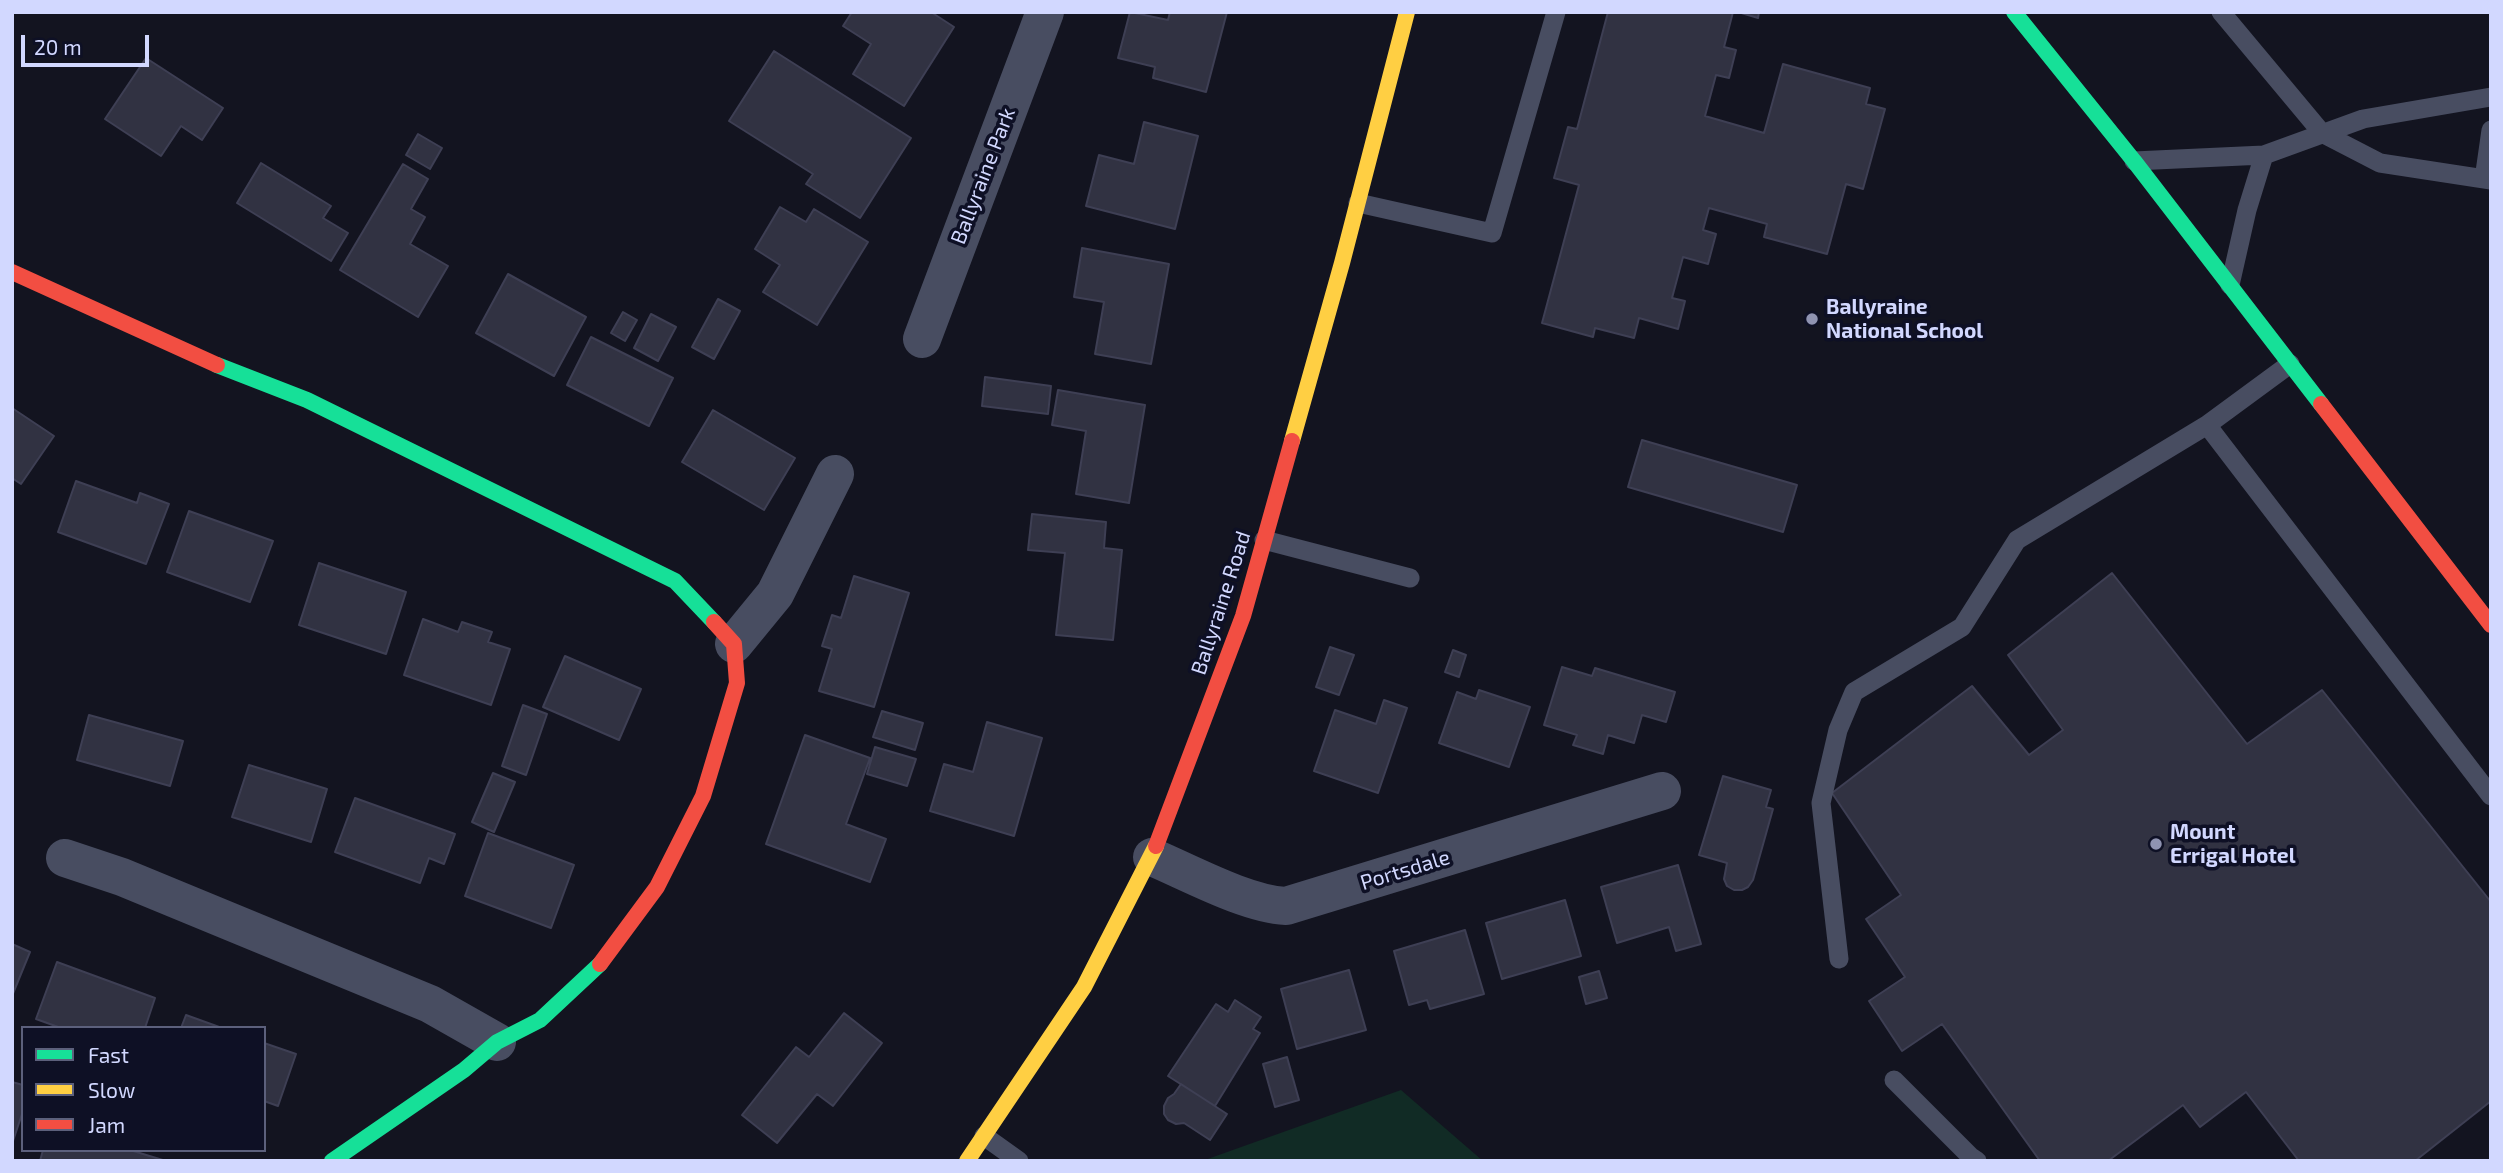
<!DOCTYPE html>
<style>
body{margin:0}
#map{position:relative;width:2503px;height:1173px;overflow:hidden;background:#131420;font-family:"Exo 2",sans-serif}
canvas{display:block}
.frame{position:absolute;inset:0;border:14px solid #d2d8ff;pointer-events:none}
.legend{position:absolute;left:21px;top:1026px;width:245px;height:126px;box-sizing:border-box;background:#0e1025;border:2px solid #5c607c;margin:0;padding:9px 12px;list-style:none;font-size:21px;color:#d2d8ff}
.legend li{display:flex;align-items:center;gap:14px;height:35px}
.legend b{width:35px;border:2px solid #5c607c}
.scale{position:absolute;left:21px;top:35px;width:128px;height:32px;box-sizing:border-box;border:4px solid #d2d8ff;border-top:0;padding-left:9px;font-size:21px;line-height:24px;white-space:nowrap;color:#d2d8ff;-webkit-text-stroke:5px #0e1025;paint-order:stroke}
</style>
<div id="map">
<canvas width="2503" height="1173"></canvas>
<div class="frame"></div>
<ul class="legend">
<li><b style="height:9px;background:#16e098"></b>Fast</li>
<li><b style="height:9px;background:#ffcf43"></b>Slow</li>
<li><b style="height:9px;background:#f24e42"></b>Jam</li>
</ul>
<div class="scale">20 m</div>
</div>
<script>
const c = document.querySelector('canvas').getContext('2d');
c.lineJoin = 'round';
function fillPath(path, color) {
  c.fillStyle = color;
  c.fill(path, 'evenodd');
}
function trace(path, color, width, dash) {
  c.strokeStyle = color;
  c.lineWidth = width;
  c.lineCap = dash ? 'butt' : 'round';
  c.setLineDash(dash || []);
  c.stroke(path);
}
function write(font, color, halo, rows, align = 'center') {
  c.font = font + ' "Exo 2",sans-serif';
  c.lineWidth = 7;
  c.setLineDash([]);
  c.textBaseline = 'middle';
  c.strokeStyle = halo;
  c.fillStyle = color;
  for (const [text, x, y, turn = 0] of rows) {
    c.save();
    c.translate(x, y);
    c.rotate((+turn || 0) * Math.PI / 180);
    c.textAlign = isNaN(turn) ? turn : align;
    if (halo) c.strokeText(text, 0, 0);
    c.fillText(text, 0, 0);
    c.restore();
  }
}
fillPath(new Path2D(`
 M1401,1090L1483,1161H1202Z`), '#112b25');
const building = new Path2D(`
 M852,12H931L954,27L904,106L853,74L871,44L843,26Z
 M1130,12L1168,20L1170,12H1227L1206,92L1153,78L1155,67L1118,58Z
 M1608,12H1733L1724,47L1736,50L1729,78L1716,75L1705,116L1764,133L1783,64L1870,88L1866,104L1885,109L1863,189L1846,184L1827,254L1764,237L1767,224L1709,208L1703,230L1716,234L1708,264L1683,257L1672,298L1685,301L1678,329L1639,318L1634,338L1595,328L1593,337L1542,323L1579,185L1554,178L1568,127L1577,129Z
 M1738,12H1759L1758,18Z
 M774,51L911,138L860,218L806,184L813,174L729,121Z
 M146,58L223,108L202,140L181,126L161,156L105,119Z
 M1144,122L1198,136L1175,229L1086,206L1099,155L1134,164Z
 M418,134L442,148L430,169L406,155Z
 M261,163L331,206L323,218L348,233L331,261L237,203Z
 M403,164L428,179L411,209L425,217L410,244L448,266L418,317L340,270Z
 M780,207L806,222L814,209L868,242L817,325L763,292L780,265L755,249Z
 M1082,248L1169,264L1151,364L1095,354L1104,302L1074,297Z
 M508,274L586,317L554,376L476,333Z
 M718,299L740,311L714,359L692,347Z
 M623,312L637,320L625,341L611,333Z
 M651,314L676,327L658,361L634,348Z
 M591,337L673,378L649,426L567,385Z
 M985,377L1051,386L1048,414L982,406Z
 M1058,390L1145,405L1129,503L1076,494L1086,431L1052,425Z
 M12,408L54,436L21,484L12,478Z
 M713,410L795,458L764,510L682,462Z
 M1642,440L1797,485L1783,532L1628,487Z
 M76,481L137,503L140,493L169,504L146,564L58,532Z
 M189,511L273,541L250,602L167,572Z
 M1032,514L1106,522L1104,548L1122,550L1113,640L1056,635L1065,553L1028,550Z
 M319,563L406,592L386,654L299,625Z
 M2112,573L2247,744L2322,690L2491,902V1101L2415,1161H2299L2246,1092L2200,1127L2183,1105L2108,1161H2040L1942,1024L1902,1051L1869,1001L1905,977L1866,919L1901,895L1832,793L1972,686L2029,755L2063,730L2008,655Z
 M854,576L909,593L874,707L819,691L832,649L822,646L832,615L841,618Z
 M423,619L458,632L462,622L492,632L488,642L510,649L491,705L404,675Z
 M1330,647L1354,655L1339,695L1316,687Z
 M1453,650L1466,655L1459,677L1445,672Z
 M565,656L641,689L619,740L543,707Z
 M1562,667L1592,676L1595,668L1675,692L1666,722L1642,715L1634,743L1608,735L1603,754L1573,745L1577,735L1544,725Z
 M1479,690L1530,707L1509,767L1439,743L1457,692L1476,699Z
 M1384,700L1407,708L1378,793L1314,771L1335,710L1376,724Z
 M523,705L547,714L526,775L502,766Z
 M882,711L923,723L915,750L873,737Z
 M89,715L183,741L170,786L77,760Z
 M987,722L1042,738L1014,836L930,811L944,764L973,772Z
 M805,735L870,758L846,824L886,839L870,882L766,844Z
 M875,747L916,759L907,786L867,774Z
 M249,765L327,789L311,842L232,817Z
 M493,773L515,782L494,832L472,822Z
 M1723,776L1771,790L1766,807L1773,809L1753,880L1748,887L1742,890H1734L1727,886L1724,879L1727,863L1699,855Z
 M355,798L455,834L444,864L429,858L420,883L335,852Z
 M488,833L574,865L551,928L465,896Z
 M1678,865L1701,944L1676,951L1669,927L1617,943L1601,887Z
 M1565,900L1581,956L1502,979L1486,923Z
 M1465,930L1484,994L1430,1009L1427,1000L1409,1005L1394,951Z
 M12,944L30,952L12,996Z
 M57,962L155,998L145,1028H61L36,1019Z
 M1349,970L1366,1030L1297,1049L1281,989Z
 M1599,971L1607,998L1586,1004L1579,977Z
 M1235,1000L1261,1017L1253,1029L1260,1033L1215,1106L1168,1076L1216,1004L1228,1012Z
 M844,1013L882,1043L833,1106L817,1094L777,1143L742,1115L796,1047L809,1057Z
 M186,1015L222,1028H181Z
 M264,1043L296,1054L278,1106L264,1101Z
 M1287,1057L1299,1100L1275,1107L1263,1064Z
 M12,1082L23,1085V1111L12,1144Z
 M1181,1084L1227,1114L1210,1140L1184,1123L1176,1124L1168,1120L1164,1114V1106L1168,1098L1174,1094Z
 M43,1150H130L166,1161H40Z`);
fillPath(building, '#313242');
trace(building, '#3e3f54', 2);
trace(new Path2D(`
 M2221,12L2322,133L2380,163L2491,180
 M2134,161L2264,155L2363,119L2491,97
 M2484,179L2491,130
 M1358,203L1492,233L1556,12
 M2230,285L2247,210L2264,155
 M2207,425L2491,796
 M1264,540L1410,578
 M1839,959L1821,803L1838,730L1854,692L1962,627L2017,540L2207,425L2290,364
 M1894,1080L1971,1157L1977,1161
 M984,1136L1019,1161`), '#484d61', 19);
trace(new Path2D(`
 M922,339L1045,12
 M734,644L775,594L835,474
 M1152,857C1190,873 1246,904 1286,906L1662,791
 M65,858L122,877L430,1004L497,1042`), '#484d61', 38);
trace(new Path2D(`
 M2014,12L2134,161L2321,404
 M217,365L307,400L675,581L714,622
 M332,1161L464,1070L497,1042L540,1020L600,964`), '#16e098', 16);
trace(new Path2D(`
 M1292,441L1342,263L1407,12
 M967,1161L1084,987L1156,846`), '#ffcf43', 16);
trace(new Path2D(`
 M12,272L217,365
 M2321,404L2491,625
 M1156,846L1243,616L1292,441
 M600,964L657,887L703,796L737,683L734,644L714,622`), '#f24e42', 16);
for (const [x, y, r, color] of [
 [1812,319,7,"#8f93b1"],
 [2156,844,7,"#8f93b1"]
]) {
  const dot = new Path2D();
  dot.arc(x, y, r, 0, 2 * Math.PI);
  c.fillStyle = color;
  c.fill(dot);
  trace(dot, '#0e1025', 2.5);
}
write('21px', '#d2d8ff', '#0e1025', [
 ["Ballyraine Park",983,176,-69],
 ["Ballyraine Road",1221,603,-72],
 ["Portsdale",1405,870,-17]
]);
write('bold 21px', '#d2d8ff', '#0e1025', [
 ["Ballyraine",1826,307],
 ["National School",1826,331],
 ["Mount",2170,832],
 ["Errigal Hotel",2170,856]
], 'left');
</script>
